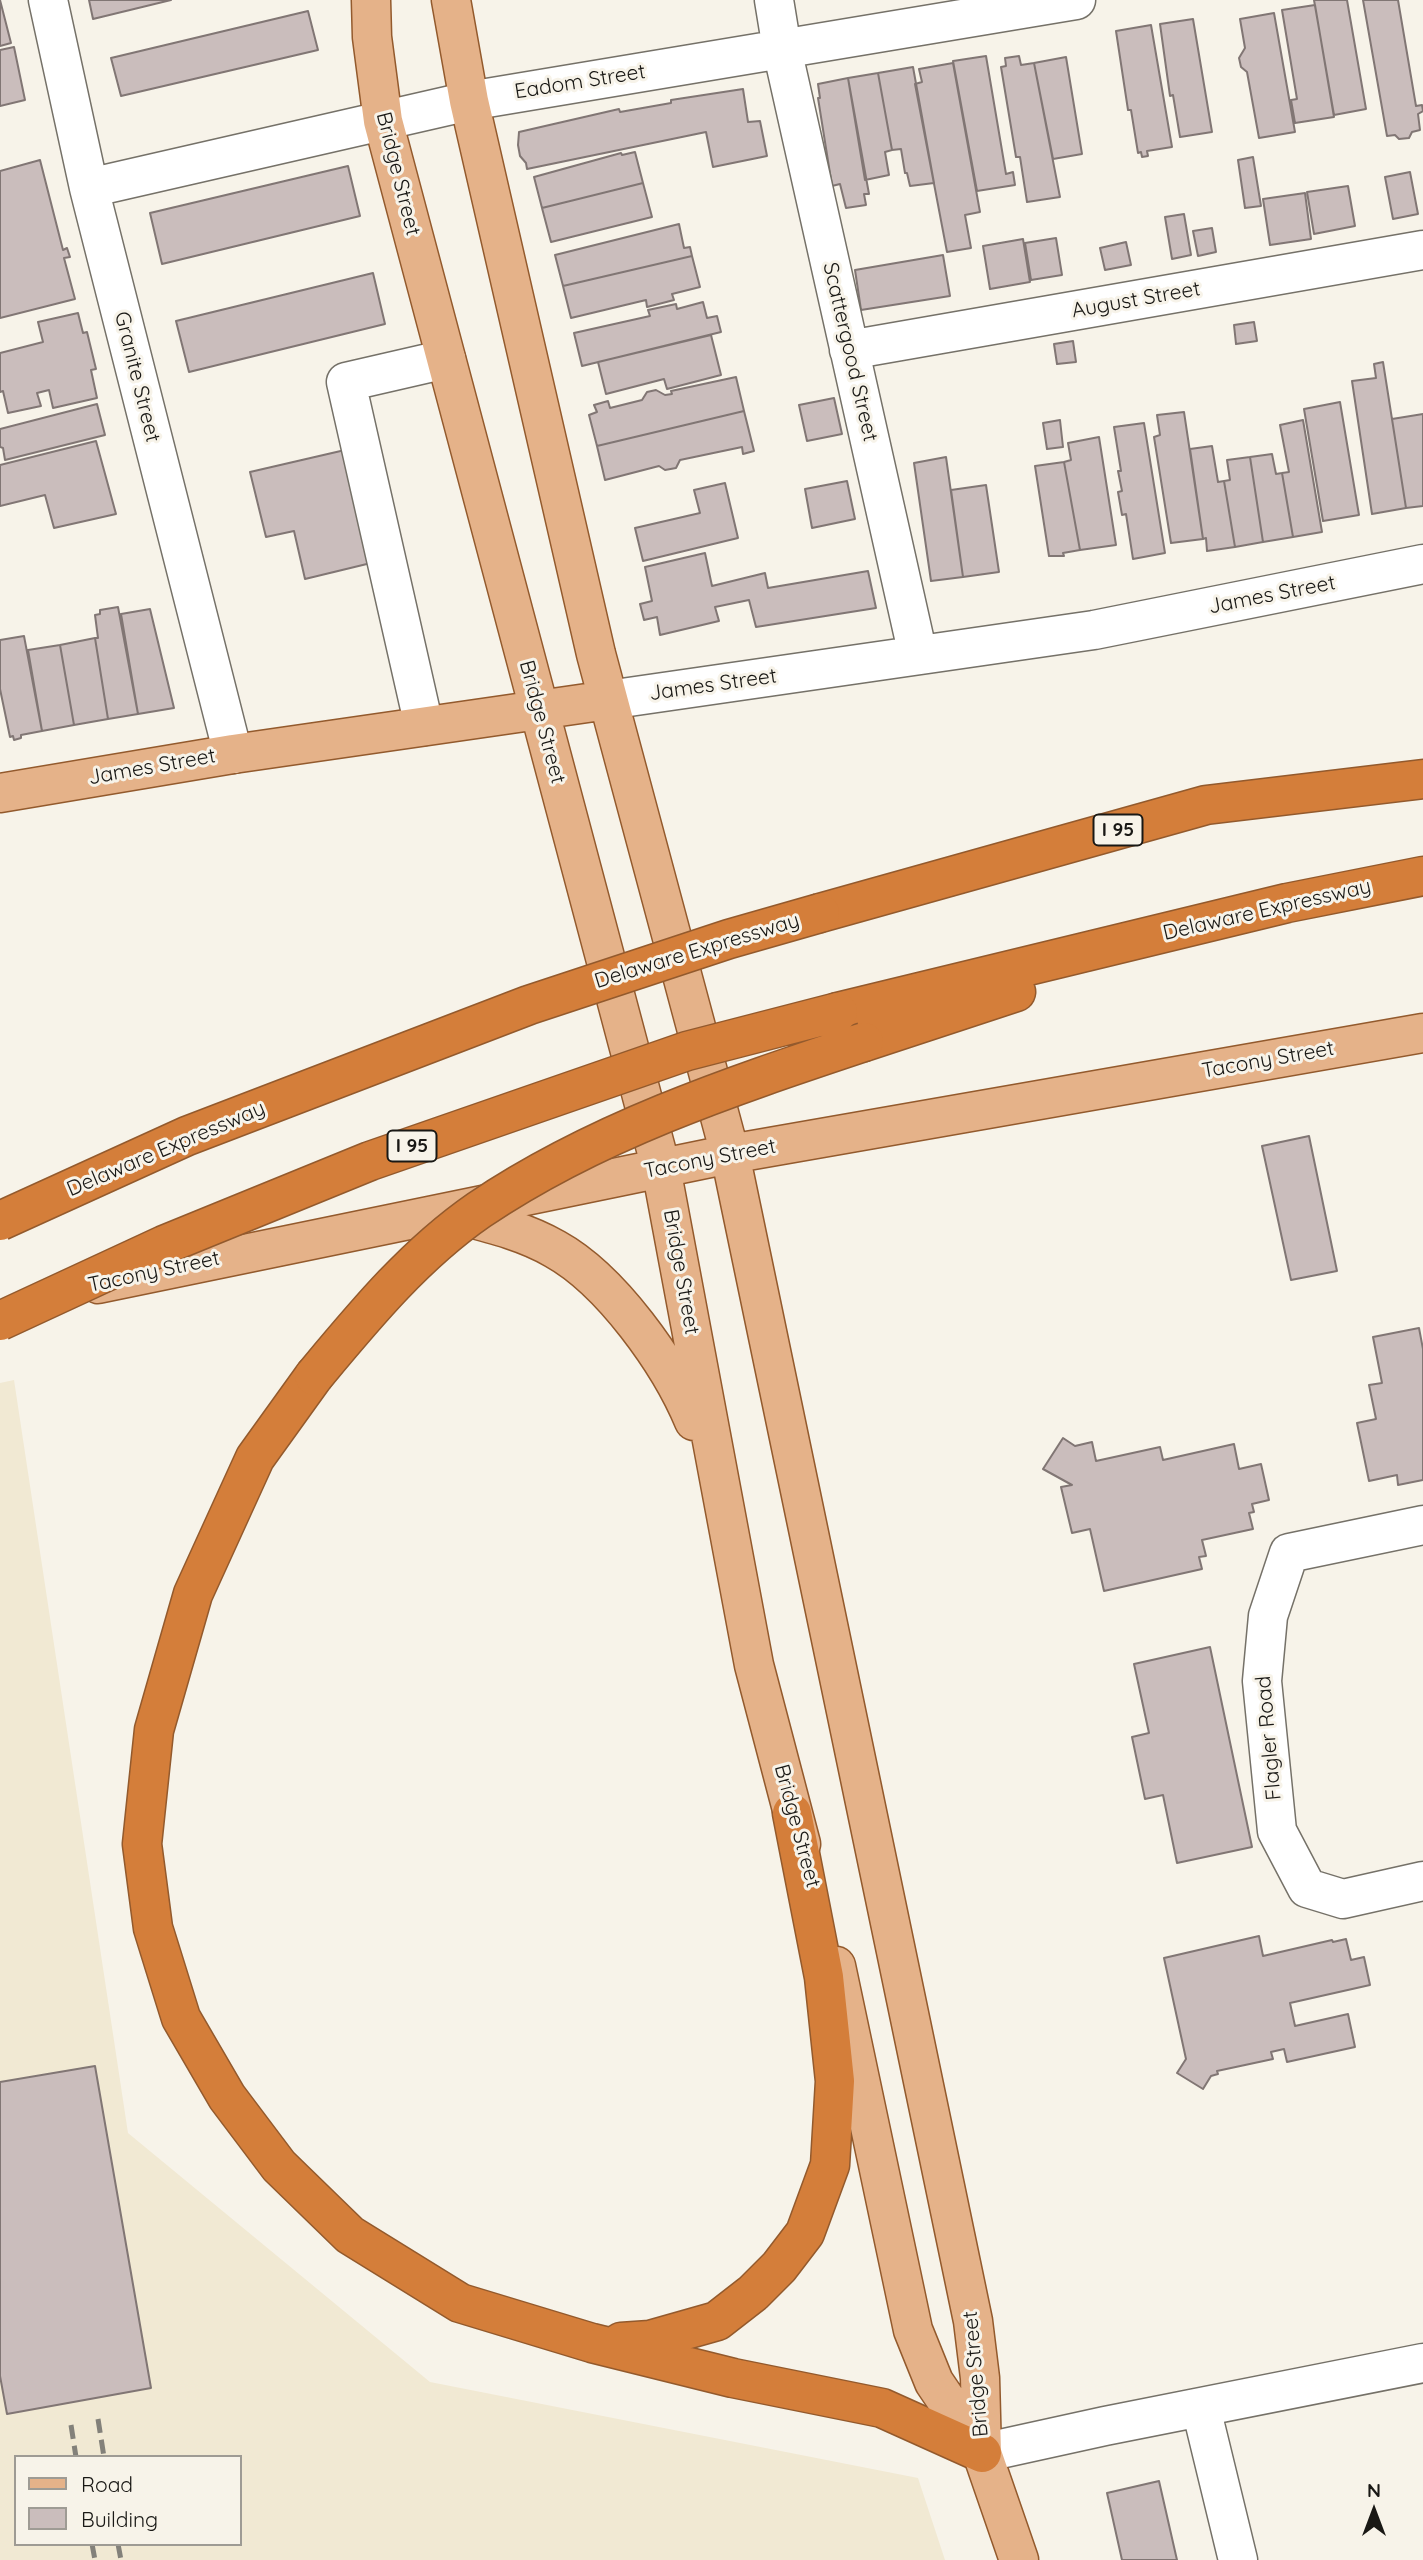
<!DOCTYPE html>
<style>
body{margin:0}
#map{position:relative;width:1423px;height:2560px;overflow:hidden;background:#f7f3e9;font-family:Quicksand,sans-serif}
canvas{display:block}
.legend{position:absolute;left:14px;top:2455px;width:228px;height:91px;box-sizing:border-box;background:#f7f3e9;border:2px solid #9e9b94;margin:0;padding:9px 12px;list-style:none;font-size:21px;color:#191815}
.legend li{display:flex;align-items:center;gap:14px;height:35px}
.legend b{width:35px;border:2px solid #9e9b94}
.north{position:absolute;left:1339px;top:2476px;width:70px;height:70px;-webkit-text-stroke:5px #f7f3e9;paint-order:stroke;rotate:0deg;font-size:19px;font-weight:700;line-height:28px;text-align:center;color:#191815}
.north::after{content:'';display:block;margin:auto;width:24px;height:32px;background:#191815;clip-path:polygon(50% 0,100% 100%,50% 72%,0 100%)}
</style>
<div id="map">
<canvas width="1423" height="2560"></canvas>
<ul class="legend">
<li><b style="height:9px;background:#e5b289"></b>Road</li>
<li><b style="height:19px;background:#cabdbc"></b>Building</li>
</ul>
<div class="north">N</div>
</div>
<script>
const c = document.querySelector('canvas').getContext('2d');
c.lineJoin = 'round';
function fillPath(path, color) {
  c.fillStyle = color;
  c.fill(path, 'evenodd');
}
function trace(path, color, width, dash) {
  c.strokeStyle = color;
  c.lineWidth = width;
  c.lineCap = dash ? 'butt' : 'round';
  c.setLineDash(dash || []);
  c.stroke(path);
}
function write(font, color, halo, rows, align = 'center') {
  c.font = font + ' Quicksand,sans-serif';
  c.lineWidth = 6;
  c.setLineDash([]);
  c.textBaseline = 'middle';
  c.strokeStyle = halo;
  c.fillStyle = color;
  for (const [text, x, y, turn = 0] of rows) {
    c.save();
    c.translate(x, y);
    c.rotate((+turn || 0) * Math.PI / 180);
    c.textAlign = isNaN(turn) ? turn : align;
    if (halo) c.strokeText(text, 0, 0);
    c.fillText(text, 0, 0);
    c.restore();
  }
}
fillPath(new Path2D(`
 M14,1380L128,2133L430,2382L918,2478L945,2560H0V1383ZM16,2457H240V2544H16Z`), '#f1e9d3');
const building = new Path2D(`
 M0,0L11,43L0,46Z
 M89,0H171L93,19Z
 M1314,0H1347L1366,109L1334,115Z
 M1363,0H1398L1416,106L1422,105L1423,111L1418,114L1420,130L1412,132L1409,138L1399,139L1395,135L1387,136Z
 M1315,5L1334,117L1295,123L1291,100L1297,99L1282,10Z
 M308,11L318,50L121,96L111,58Z
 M1274,13L1295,132L1259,138L1247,72L1241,67L1239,58L1245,48L1240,19Z
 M1193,19L1212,132L1180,137L1173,95L1170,96L1160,24Z
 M1151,25L1172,147L1147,151L1148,156L1142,157L1141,152L1138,153L1131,110H1128L1116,31Z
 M14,47L25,100L0,106V50Z
 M986,56L1006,174L1013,172L1015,185L977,191L953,61Z
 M1019,56L1021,65L1034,63L1060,197L1027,202L1020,157H1016L1001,67L1006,66L1005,58Z
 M1066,57L1082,154L1053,159L1034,63Z
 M953,63L980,212L965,215L971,248L947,252L915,84L922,82L919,69Z
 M913,67L934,183L910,186L907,173H905L901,149L892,150L878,73Z
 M878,73L892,150L885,152L889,175L865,180L848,78Z
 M848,78L869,194H864L866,205L846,208L840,184L832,186L818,98H820L818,84Z
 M743,89L748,122L760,121L767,156L713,167L706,132L527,169L526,163L520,156L518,145L519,132L619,109L620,112L671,103V100Z
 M635,152L643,183L542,208L534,177L621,153L622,155Z
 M1253,157L1261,206L1245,208L1238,160Z
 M40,160L63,250L67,248L70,257L64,258L75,299L0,318V171Z
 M348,166L360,216L162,264L150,213Z
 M1410,172L1418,214L1393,219L1385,177Z
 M643,183L652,217L551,242L542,208Z
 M1348,186L1355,226L1314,234L1307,192Z
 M1305,193L1311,239L1270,245L1263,199Z
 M1184,214L1191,255L1172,259L1165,217Z
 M679,224L684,248L690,247L692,256L563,286L555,255Z
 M1212,228L1216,252L1198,256L1193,231Z
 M1056,238L1062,275L1031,280L1025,243Z
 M1023,239L1030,282L990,289L983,246Z
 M1126,242L1131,265L1105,270L1100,248Z
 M943,255L950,296L861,310L855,270Z
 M692,256L700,287L672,294L674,300L647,307L646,300L571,318L563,286Z
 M373,273L385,324L189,372L176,321Z
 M703,302L707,318L717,316L721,332L582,366L574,333L650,316L648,310L676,304L677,309Z
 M78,313L83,333L87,332L96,369L91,370L97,398L53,408L49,390L37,393L41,406L8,413L3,391L0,392V353L43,342L38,322Z
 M1254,322L1257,341L1236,344L1234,325Z
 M711,335L721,375L667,389L664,379L606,394L598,362Z
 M1073,341L1076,362L1057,364L1054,344Z
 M1383,362L1406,508L1372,514L1352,381L1376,378L1374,364Z
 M736,377L744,411L597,446L589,415L597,412L594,405L608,401L610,408L642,400L647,392L656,390L665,395L672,394L671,391Z
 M834,398L842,434L807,441L799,405Z
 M1340,402L1359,515L1323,521L1304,409Z
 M97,404L105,435L5,460L3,448L0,447V429Z
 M744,411L754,451L743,454L742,447L680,460L676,468L665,470L659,466L605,480L597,446Z
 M1184,412L1203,539L1171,543L1154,437L1160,435L1157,415Z
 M1423,414V506L1406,508L1392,419Z
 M1060,420L1063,447L1047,449L1043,423Z
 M1303,420L1322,532L1293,537L1282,473L1289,472L1280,425Z
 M1144,423L1165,553L1133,559L1126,514L1122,515L1118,492L1122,491L1118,471H1121L1114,427Z
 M1099,437L1116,545L1080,550L1064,462L1071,460L1068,443Z
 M96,441L116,514L54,528L45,495L0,506V465Z
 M1212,446L1218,482L1224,481L1235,547L1207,551L1206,538L1203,539L1190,449Z
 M345,450L371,563L305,579L294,531L266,537L250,472Z
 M1272,454L1276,474L1282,473L1293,537L1263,542L1250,457Z
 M946,457L963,577L931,581L914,463Z
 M1250,457L1263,542L1235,547L1224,481L1230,480L1227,460Z
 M1064,462L1080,550L1063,553L1064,556H1049L1035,466Z
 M847,481L855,519L812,528L805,489Z
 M725,483L738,538L643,561L635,528L700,513L694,490Z
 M986,485L999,572L963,577L951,490Z
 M705,553L712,586L765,573L768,588L868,571L876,608L756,627L749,600L715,607L719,621L660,635L657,617L644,620L640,604L652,601L645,567Z
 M118,607L138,714L108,719L95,638H98L95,615L100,614V610Z
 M150,609L174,708L138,714L121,614Z
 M24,636L42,731L21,735V738L14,740L13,736L10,737L0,689V640Z
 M95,638L108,719L74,725L60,645Z
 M60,645L74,725L42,731L28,650Z
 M1309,1136L1337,1271L1291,1280L1262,1146Z
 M1419,1328L1423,1349V1480L1398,1485L1397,1475L1369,1481L1357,1423L1376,1419L1369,1385L1382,1383L1373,1337Z
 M1063,1438L1075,1446L1092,1442L1096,1461L1160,1447L1163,1460L1234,1444L1239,1469L1261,1464L1269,1500L1252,1504L1254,1512L1249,1513L1253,1529L1202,1540L1206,1556L1199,1557L1202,1569L1104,1591L1090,1529L1072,1533L1061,1487L1072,1485L1043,1469Z
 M1210,1647L1252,1847L1177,1863L1163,1795L1145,1799L1132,1737L1149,1733L1134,1664Z
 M1259,1936L1263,1956L1332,1940L1333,1942L1346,1939L1351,1960L1364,1957L1370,1985L1290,2003L1295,2026L1348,2014L1355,2047L1287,2062L1284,2049L1271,2052L1273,2059L1217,2071L1218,2074L1211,2076L1203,2089L1177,2073L1186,2059L1164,1958Z
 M95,2066L151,2388L7,2414L0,2376V2082Z
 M1159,2481L1177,2560H1122L1107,2493Z`);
fillPath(building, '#cabdbc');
trace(building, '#817674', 2);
const minor = new Path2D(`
 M48,0L89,188L233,754
 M774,0L782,49L918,655
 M89,188L469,101L1076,0
 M849,350L1423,250
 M608,700L1094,630L1423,564
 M424,726L346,382L446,359
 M1423,1525L1289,1553L1268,1616L1262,1681L1277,1831L1307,1888L1343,1899L1423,1881
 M1201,2408L1238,2560
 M982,2453L1105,2426L1423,2363`);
const major = new Path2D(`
 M371,0L372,37L383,121L661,1168L754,1665L801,1844
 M451,0L469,101L596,654L730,1154L973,2321L980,2378L982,2453
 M0,793L233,754L608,700
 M454,1214C489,1223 524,1231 555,1249C611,1280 670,1363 694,1421
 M98,1284L730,1154L1423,1033
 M836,1966L913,2330L934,2382L982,2453L1019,2560`);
const highway = new Path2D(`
 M820,913L1206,805L1423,779
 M838,1012L1287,903L1423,876
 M864,1042L1016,992
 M314,1376L255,1458L193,1594L154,1730L142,1844L153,1928L181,2018L227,2097L279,2166L350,2235L460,2303L592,2343L733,2378L882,2408L982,2453
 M621,2342L650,2340L717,2321L753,2293L779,2267L805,2233L830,2165L835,2081L824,1977L792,1813`);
trace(minor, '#757168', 41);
trace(major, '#935a2d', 41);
trace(highway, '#935a2d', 41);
trace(minor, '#fff', 38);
trace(major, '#e5b289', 38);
trace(highway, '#d47e3a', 38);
trace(new Path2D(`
 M98,2419L104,2457
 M71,2425L76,2457
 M92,2544L95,2560
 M118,2544L121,2560`), '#83817a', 5, [14, 7]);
const highwayBridge = new Path2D(`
 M0,1221L187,1136L529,1005L729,939L820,913
 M0,1321L164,1245L370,1161L687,1051L838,1012
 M314,1376C364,1316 414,1255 479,1210C596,1131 732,1086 864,1042`);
trace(highwayBridge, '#935a2d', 41, []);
trace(highwayBridge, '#d47e3a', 38);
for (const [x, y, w] of [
 [1118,830,49],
 [412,1146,49]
]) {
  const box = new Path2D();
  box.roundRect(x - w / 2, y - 15.5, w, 31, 5);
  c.fillStyle = '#f7f3e9';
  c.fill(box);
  trace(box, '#191815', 2);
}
write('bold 19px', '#191815', null, [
 ["I 95",1118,830],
 ["I 95",412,1146]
]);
write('21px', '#191815', '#f7f3e9', [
 ["Eadom Street",580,82,-9],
 ["Bridge Street",398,174,76],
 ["August Street",1136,300,-10],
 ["Scattergood Street",850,352,77],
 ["Granite Street",137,377,76],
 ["James Street",1272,595,-11],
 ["James Street",713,685,-8],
 ["Bridge Street",542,722,75],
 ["James Street",152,767,-10],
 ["Delaware Expressway",1267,910,-13],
 ["Delaware Expressway",697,951,-17],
 ["Tacony Street",1268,1060,-10],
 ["Delaware Expressway",166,1149,-23],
 ["Tacony Street",710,1159,-11],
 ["Tacony Street",154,1272,-12],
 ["Bridge Street",681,1272,80],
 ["Flagler Road",1269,1738,-95],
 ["Bridge Street",797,1826,75],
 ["Bridge Street",976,2374,-95]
]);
</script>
